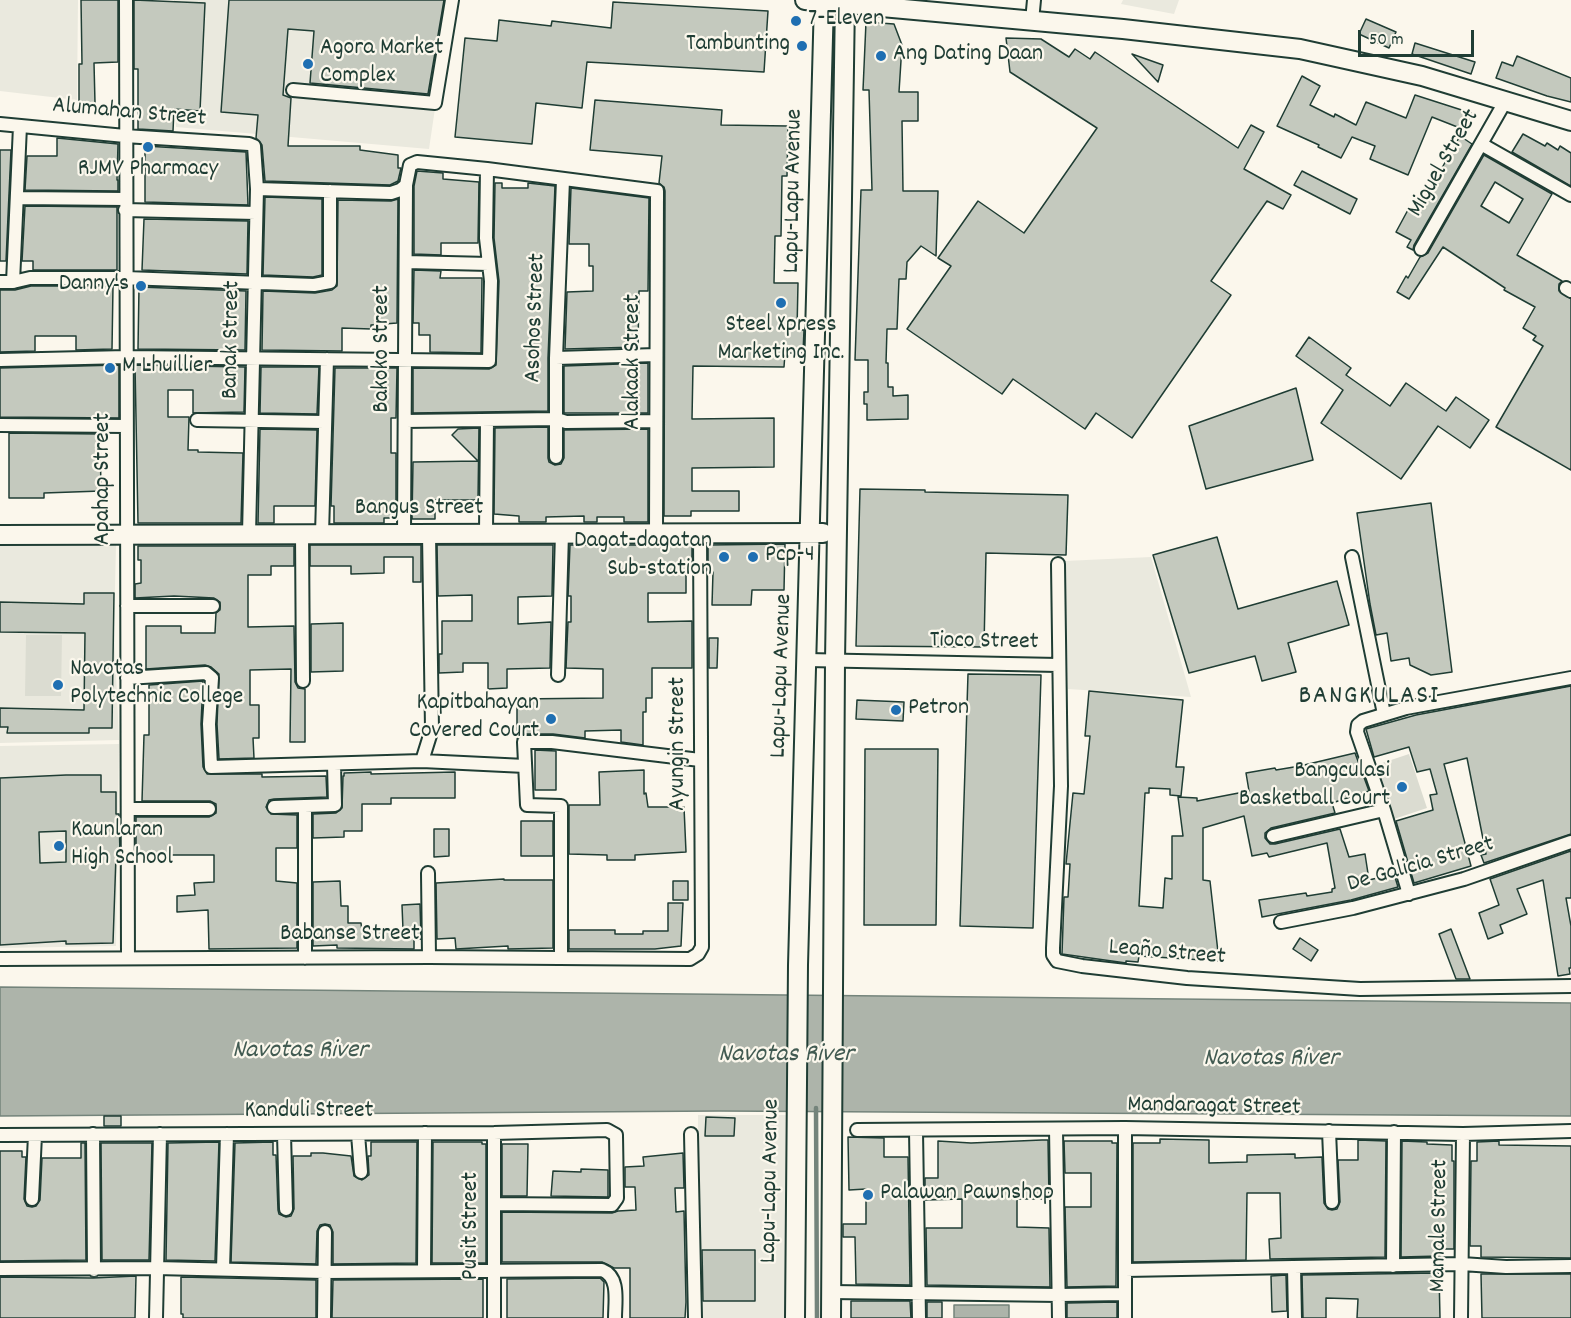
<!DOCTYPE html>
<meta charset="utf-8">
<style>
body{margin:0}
#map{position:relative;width:1571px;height:1318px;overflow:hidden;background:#fbf7ec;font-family:Dekko,sans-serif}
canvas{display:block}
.scale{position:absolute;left:1358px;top:30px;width:116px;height:27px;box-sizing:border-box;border:3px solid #1f3d34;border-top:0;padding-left:8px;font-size:18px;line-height:21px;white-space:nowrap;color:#1f3d34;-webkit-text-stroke:4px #fbf7ec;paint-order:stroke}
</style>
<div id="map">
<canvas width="1571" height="1318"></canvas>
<div class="scale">50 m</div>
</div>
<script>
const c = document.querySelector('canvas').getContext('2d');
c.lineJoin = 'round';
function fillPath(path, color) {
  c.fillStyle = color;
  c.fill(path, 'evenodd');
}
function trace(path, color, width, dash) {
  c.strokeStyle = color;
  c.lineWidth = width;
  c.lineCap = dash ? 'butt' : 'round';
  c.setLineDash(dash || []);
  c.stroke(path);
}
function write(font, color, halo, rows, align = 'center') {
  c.font = font + ' Dekko,sans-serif';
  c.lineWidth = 4.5;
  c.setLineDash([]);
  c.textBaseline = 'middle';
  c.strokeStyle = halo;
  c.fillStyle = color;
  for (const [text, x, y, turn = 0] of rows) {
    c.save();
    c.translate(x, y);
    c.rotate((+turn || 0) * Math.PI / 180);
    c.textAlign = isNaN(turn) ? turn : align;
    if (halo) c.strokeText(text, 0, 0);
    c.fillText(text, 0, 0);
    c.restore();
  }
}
fillPath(new Path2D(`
 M0,0H78L77,100L0,91Z
 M174,0H451L429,149L176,127Z
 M1123,0H1179L1174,14L1121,4Z
 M0,543L116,545L114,630L119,740L0,743Z
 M1151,557L1191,697L1068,689L1065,561Z
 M119,744L116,946L0,948V746Z
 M698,1115H786V1318H697Z`), '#eae9de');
fillPath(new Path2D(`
 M26,635H62L61,696H25Z
 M1409,754L1427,808L1394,819L1376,765Z`), '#dbdcd1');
const water = new Path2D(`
 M0,987L1571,1003V1116L719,1111L0,1116Z
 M954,1305H1009V1318H954Z`);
fillPath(water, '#adb4aa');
trace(water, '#74847b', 1.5);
trace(new Path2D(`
 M816,1108L817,1318`), '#74847b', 4.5);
const building = new Path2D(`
 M81,0H118V62L94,63L95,103H79V64H82Z
 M134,0L205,3L200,111L174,109L173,131L138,129V69H134Z
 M229,0H444L428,94L310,83L314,31L288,29L283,95L291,98L288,146H360V150L398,155V168H401L398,181L390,185L265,181L262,145L256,138L258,115L221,112Z
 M613,2L768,11L764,72L587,62L582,108L536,103L532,144L455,137L465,38L497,41L499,20L551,26L552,21L611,28Z
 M1366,19L1396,32L1389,48L1359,34Z
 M866,22L894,24L902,45L899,92H918V121H902L903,191H938L936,256L921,246L907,262L906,279H899L897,329H887L886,363H888V387H893V396L908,395V419L867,420V404H864V392H868V360H855L861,190H872L869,90H863Z
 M1006,38L1041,39L1069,57L1075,49L1090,59L1095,52L1238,148L1251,125L1264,132L1244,169L1291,195L1283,209L1267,201L1211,281L1231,295L1132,438L1096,413L1085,429L1013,379L1002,394L907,329L951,266L938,258L978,201L1024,233L1097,128L1010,72Z
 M1415,43L1475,62L1471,74L1412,54Z
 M1132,54L1163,65L1158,82Z
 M1517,56L1571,78V102L1547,96L1496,78L1502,62L1513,66Z
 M1302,76L1320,86L1310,105L1334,117L1335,114L1356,125L1366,102L1406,118L1415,95L1471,113L1465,130L1432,117L1408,175L1370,159L1375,146L1352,137L1341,158L1318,147L1319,145L1277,126Z
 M595,100L722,110L721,125L788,126L787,176H782L781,236H775L774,283H798L797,330H804L803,353H785L784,367L693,366L692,419L774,418V467L692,468V491H739V511H691V516H664L665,191L664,187L659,183L662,156L590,150Z
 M1523,134L1545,146L1547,143L1558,150L1560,146L1571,153V186L1512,152Z
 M1460,136L1472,144L1414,245L1413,250L1407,247L1411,240L1396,232L1409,208L1417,212Z
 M57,138L118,144L117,180H118V191L25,190L27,156H57Z
 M145,146L246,152L248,205L145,202Z
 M0,150H11L6,261H0Z
 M1484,155L1552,194L1517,255L1562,281L1559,284V291L1571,299V470L1496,427L1543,346L1533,340L1536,336L1523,328L1535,307L1504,290L1505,288L1443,247L1409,299L1397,292L1406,276L1408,278L1420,257L1428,253ZM1495,182L1523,199L1509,223L1481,206Z
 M417,171L443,173V179L479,182L478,243H441V255L414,254V186Z
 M1302,171L1357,199L1350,214L1294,185Z
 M495,183H502V188H528V183L555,186L548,358V411L413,413V368L489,369L496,365L499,281L494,238Z
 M571,188L649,198L648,291H639L638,347L565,349L567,292L593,291V266H589V244H569Z
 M265,197L322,199V275L313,277L263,275Z
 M398,199L397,323L371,325V329L342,328V351L262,350L263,291L315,293L332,290L337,286L338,200L391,201Z
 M25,206L117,207V270H33V261H22Z
 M144,219L248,221L247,274L142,270Z
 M414,270L441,271L440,278H482L481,353L430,352V335H419V323H413Z
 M31,286H113L112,349L76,350V336H35V351L0,352V290H15Z
 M139,287L246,291L245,350L138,349Z
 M1309,337L1351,368L1346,375L1390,406L1406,383L1446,411L1456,397L1489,420L1470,448L1438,426L1401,479L1321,423L1343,390L1296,356Z
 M648,363V413H564V366Z
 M119,365V418L0,417V368Z
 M135,365L245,367L244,412L193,413V390H168V417H189L188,450H198V452L243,453L241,523H138Z
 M261,367H319L317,414L260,413Z
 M335,368H397L396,418H391V453H396V518H384V523H334V506H331Z
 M1296,388L1313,460L1206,489L1189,426Z
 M548,427V458L549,462L555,465L561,464L564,458V430L648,429V522H624V517H597V522H584V516L546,517V522H519V516L494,514L495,428Z
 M479,428L478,500H435V519H412L413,462L478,461L452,435L458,429Z
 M260,429L317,430L315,506H274V523H258Z
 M9,433L100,434L101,491L44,493V498H9Z
 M860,489L925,490V492L1068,495L1066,555L986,553L984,647L856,646Z
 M1431,503L1452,672L1431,675L1410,665L1409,658L1391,661L1387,633L1376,635L1370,604L1357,513Z
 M1217,537L1238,609L1337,581L1349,625L1288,643L1296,672L1262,681L1255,656L1189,673L1153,555Z
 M785,544L784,590H752L751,605H712L713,572H708V545Z
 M310,545H421V582H413V557H384V573L351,574V566H310Z
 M437,545H553L552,596L518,597V624L551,622L550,668L507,669V688L488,689V663H463V672L439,673V654H442V621H472V595L438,596Z
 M570,545H692V572H686V593H648V622L692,621V668H652V698H646V712H643V745L621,742V730L585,731V738L553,734H524L517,738V699L603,698V669L566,668L568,622H571V596H568Z
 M138,546H294V566H271V575H248V627L294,626L295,682L298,688L305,689V742H290L291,669L250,670V705H259V738H253L254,758L219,759L217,724L219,674L211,667L205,665L146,669V626H181V633H215L216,613L220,610V602L214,598L174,596L135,598V584L141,583V560H138Z
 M84,593H114L112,728H89V733H7L8,727H0V708L84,710L85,633L0,632V602L84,604Z
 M343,623V671L311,672V624Z
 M709,638H718L717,668H709Z
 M968,674L1041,675L1033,928L960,926Z
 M203,681L201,724L203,767L207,774H262V777L326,776L327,797L274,799L269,800L266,807L271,814L297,815V848H276V881L297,883V948L209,949L208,910L177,912V896L195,895L194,883L214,882V855H136V817H209L216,813V804L210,801H142L144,735H149V685Z
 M1571,686V834L1484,863L1481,855L1486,854L1467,758L1444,764L1471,866L1414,883L1396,821L1433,810L1430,795L1437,794L1430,769L1417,772L1409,747L1374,757L1366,729L1416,715Z
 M1089,691L1183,700L1176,767H1184L1181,796L1170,795V789L1149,788V793H1145L1139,906L1163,908L1165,878L1172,879V836H1183L1178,797L1197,798V801L1249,791L1246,773L1275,768L1276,770L1300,766L1355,753L1369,791L1332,803L1335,813L1271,828L1265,833V838L1270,844H1275L1340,829L1349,857L1365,854L1369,880L1394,874L1398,887L1351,900L1262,917L1259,900L1306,893L1307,896L1332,892V889L1335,888L1327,843L1269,857L1267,853L1252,856L1244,816L1203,828V880L1210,881L1219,961L1139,956L1138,962L1126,961V963L1062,954L1064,897H1068L1070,864H1066L1073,793L1084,794L1090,736H1085Z
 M857,700L904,702L903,721L856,719Z
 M865,749H938L936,925H864Z
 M535,750L556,751V790H535Z
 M644,770V794L646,793L648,807H684L686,852L635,855V860H607V855L569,854V805H600L599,772Z
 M371,772V774L455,772V798H391V804H362V831H344V837L313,838V814L336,813L342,808L343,776H344V773Z
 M66,775H101V792H116V814H119L120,855L116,856L113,943L66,944V941L0,945V778ZM66,831V862L40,863L39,832Z
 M521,821H553V856H521Z
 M434,829H449V856L434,857Z
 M1571,851V898H1566L1571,926V968H1569L1570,974L1558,976L1543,880L1517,889L1527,914L1500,925L1503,933L1488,939L1479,913L1499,905L1490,879Z
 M504,879V880H553V948L508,949V946L456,949L455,938L437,939L436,883Z
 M340,881L341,906H348V923H361L362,931L403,930L402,905L420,904L421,939L414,940V949L337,948V945L313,946V882Z
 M673,881H688V900H673Z
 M668,903H683L681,946L655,949H569V930H615V934H643V931H668Z
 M1451,929L1470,979H1456L1439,934Z
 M1300,938L1318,950L1311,961L1293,949Z
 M104,1116H121V1126H104Z
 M706,1117L735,1118L734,1136H705Z
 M848,1137L884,1138V1157H908L910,1285L856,1284L855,1237H843V1224H866V1189L849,1190Z
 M1160,1139L1209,1140V1163L1247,1162V1155L1295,1154V1158L1322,1157L1324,1203L1328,1209L1332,1210L1337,1209L1340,1202L1338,1160H1358V1140L1386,1141L1385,1257L1270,1259L1269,1239L1281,1238L1280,1193H1247L1246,1260L1133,1262V1143H1160Z
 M1042,1140H1048L1049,1199H1017V1227L1049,1228L1050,1287L927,1285L926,1228H962V1199L925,1200V1178H938V1141L971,1143Z
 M1064,1141H1112V1143H1117L1116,1286L1067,1287L1065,1207H1091V1173H1065Z
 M1402,1141L1427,1142V1144L1452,1145V1161H1454V1249H1440V1256L1401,1257Z
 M1499,1141V1145L1571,1146V1258L1481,1257V1246H1470L1471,1161H1477V1142Z
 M219,1142L215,1261L166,1260L168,1143Z
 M273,1142V1155H276L278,1210L279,1214L286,1217L291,1216L294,1209L293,1156H311V1153H323L351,1156L354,1176L362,1180L369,1175L368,1156H371V1142H417L416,1263L333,1264V1232L330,1225L325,1224L320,1225L317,1231L316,1264L231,1262L235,1143Z
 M433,1142H482V1144H486V1263H432Z
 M81,1143H85L86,1260L0,1261V1151H22V1157H26L24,1199L27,1206L32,1207L36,1206L40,1200L42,1158H81Z
 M101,1143H152L149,1260H102Z
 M502,1144H528L527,1196H502Z
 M683,1153L684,1188H675L676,1212L684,1211L686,1302L685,1318H630V1268H614L602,1262H502V1212L612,1213L618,1211L636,1210L635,1187H625V1167L644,1166L643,1157Z
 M581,1169L608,1170V1197L551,1196L553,1171L581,1172Z
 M702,1250H755V1301H703Z
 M1439,1273L1440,1318H1357L1358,1299L1326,1298V1318H1303L1302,1275Z
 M1481,1274H1571V1318H1482Z
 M1286,1275L1287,1311L1272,1312L1271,1276Z
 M136,1276L135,1318H0V1277L93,1278Z
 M181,1277L316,1280V1318H183V1314H181Z
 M600,1278L604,1282L603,1318H507V1279Z
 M483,1279V1318H332L333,1280Z
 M851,1301H910L911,1318H851Z
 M927,1302H942V1318H927Z
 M1117,1302V1318H1067V1303Z`);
fillPath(building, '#c4c9be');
trace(building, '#1f3d34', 1.5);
const street = new Path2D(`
 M126,0L128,958
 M1032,21L1034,0
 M293,90L435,103L452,0
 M0,124L125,136L249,144L254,146L257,189L249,534
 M1481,144L1571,195
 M257,189L391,193L400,190L406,185
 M17,198L125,199
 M125,210L256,213
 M1421,249L1506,100
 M406,262L489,264
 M0,282H13L30,278H126L314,285L330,282V191
 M13,282L20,126
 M1566,288L1571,291
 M556,358L656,355
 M0,360L126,357L489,361L491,281L486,238L487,169
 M197,420L324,422
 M405,421L557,419L566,422L655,421
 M0,425L126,426
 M556,457V358L563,180
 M486,533L487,420
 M302,534L303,681
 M322,534L327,359
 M404,534L406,185L410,165L417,162L487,169L657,191L656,533
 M1352,557L1384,714
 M1058,564L1061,786L1053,948V955L1057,961L1082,966L1187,978L1360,989L1571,986
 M127,606H213
 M807,660L1058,665
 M558,675L562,533
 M127,678L206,673L212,678L209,724L211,767L422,761L525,766
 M422,761L432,729L429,534
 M274,807L335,805L334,764
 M128,809H209
 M1273,836L1384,810
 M428,873L429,957
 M1409,894L1384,810L1357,732L1358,725L1363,721L1406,708L1571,678
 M1281,922L1353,908L1464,879L1571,842
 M561,957V806L527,805L524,742H552L700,760
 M305,958V806
 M0,959L429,957L690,959L698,954L702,947L700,533
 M1056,1129L1059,1318
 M857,1130L1125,1128L1463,1134L1571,1131
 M916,1131L919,1318
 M1329,1131L1332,1202
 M494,1133V1318
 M93,1134L94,1270
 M284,1134L286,1209
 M358,1134L361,1172
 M691,1134L695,1318
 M0,1135L494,1133L607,1130L616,1135L617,1198L612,1205L494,1204
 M32,1199L35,1135
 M1393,1266L1394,1132
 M1294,1267L1295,1318
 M0,1269L156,1268L324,1272L602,1270C620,1277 615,1301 615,1318
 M223,1269L227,1134
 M424,1270L425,1133
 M1125,1270L1462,1264L1506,1267L1571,1266
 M831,1292L1059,1295L1125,1294
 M156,1318L160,1134
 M324,1318L325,1232
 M1125,1318V1128
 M1461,1318L1463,1134`);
const secondary = new Path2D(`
 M805,0L1123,29L1300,49L1422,76L1571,121
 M0,535L823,533
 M795,1318L798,965L824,0
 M831,1318L835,661L845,0`);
trace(street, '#1f3d34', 16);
trace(secondary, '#1f3d34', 22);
trace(street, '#fbf7ec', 12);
trace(secondary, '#fbf7ec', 18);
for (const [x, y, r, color] of [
 [796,21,6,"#1f6fb2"],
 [802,46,6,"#1f6fb2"],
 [881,56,6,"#1f6fb2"],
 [308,64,6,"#1f6fb2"],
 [148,147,6,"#1f6fb2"],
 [141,286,6,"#1f6fb2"],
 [781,303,6,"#1f6fb2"],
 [110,368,6,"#1f6fb2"],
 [724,557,6,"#1f6fb2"],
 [753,557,6,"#1f6fb2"],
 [58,685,6,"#1f6fb2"],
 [896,710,6,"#1f6fb2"],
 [551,719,6,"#1f6fb2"],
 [1402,787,6,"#1f6fb2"],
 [59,846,6,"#1f6fb2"],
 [868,1195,6,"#1f6fb2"]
]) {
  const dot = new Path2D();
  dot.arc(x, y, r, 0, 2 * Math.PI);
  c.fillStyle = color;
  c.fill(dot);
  trace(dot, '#fbf7ec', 2);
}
write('24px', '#1f3d34', '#fbf7ec', [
 ["7-Eleven",808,21],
 ["Tambunting",790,46,"right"],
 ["Agora Market",320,50],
 ["Complex",320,78],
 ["Ang Dating Daan",893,56],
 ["RJMV Pharmacy",148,171,"center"],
 ["Danny's",129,286,"right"],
 ["Steel Xpress",781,327,"center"],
 ["Marketing Inc.",781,355,"center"],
 ["M Lhuillier",122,368],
 ["Dagat-dagatan",712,543,"right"],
 ["Sub-station",712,571,"right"],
 ["Pcp-4",765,557],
 ["Navotas",70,671],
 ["Polytechnic College",70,699],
 ["Kapitbahayan",539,705,"right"],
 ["Covered Court",539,733,"right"],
 ["Petron",908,710],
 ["Bangculasi",1390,773,"right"],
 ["Basketball Court",1390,801,"right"],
 ["Kaunlaran",71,832],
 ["High School",71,860],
 ["Palawan Pawnshop",880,1195]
], 'left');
write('24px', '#1f3d34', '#fbf7ec', [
 ["Alumahan Street",129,114,5],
 ["Miguel Street",1445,164,-60],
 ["Lapu-Lapu Avenue",795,191,-89],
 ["Asohos Street",537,318,-88],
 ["Banak Street",233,340,-89],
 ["Bakoko Street",384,349,-90],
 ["Alakaak Street",635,362,-90],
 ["Apahap Street",105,479,-90],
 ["Bangus Street",419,510],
 ["Tioco Street",984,643,1],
 ["Lapu-Lapu Avenue",783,676,-88],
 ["Ayungin Street",680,744,-90],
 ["De Galicia Street",1421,866,-16],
 ["Babanse Street",350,936],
 ["Leaño Street",1167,954,5],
 ["Mandaragat Street",1214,1108,1],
 ["Kanduli Street",309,1113],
 ["Lapu-Lapu Avenue",772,1181,-89],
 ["Pusit Street",473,1226,-90],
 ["Mamale Street",1441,1226,-89]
]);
write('italic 26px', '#425b52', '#fbf7ec', [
 ["Navotas River",300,1052],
 ["Navotas River",786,1056],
 ["Navotas River",1271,1060]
]);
c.letterSpacing = '1.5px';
write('27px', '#1f3d34', '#fbf7ec', [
 ["BANGKULASI",1369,698]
]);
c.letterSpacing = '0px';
</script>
